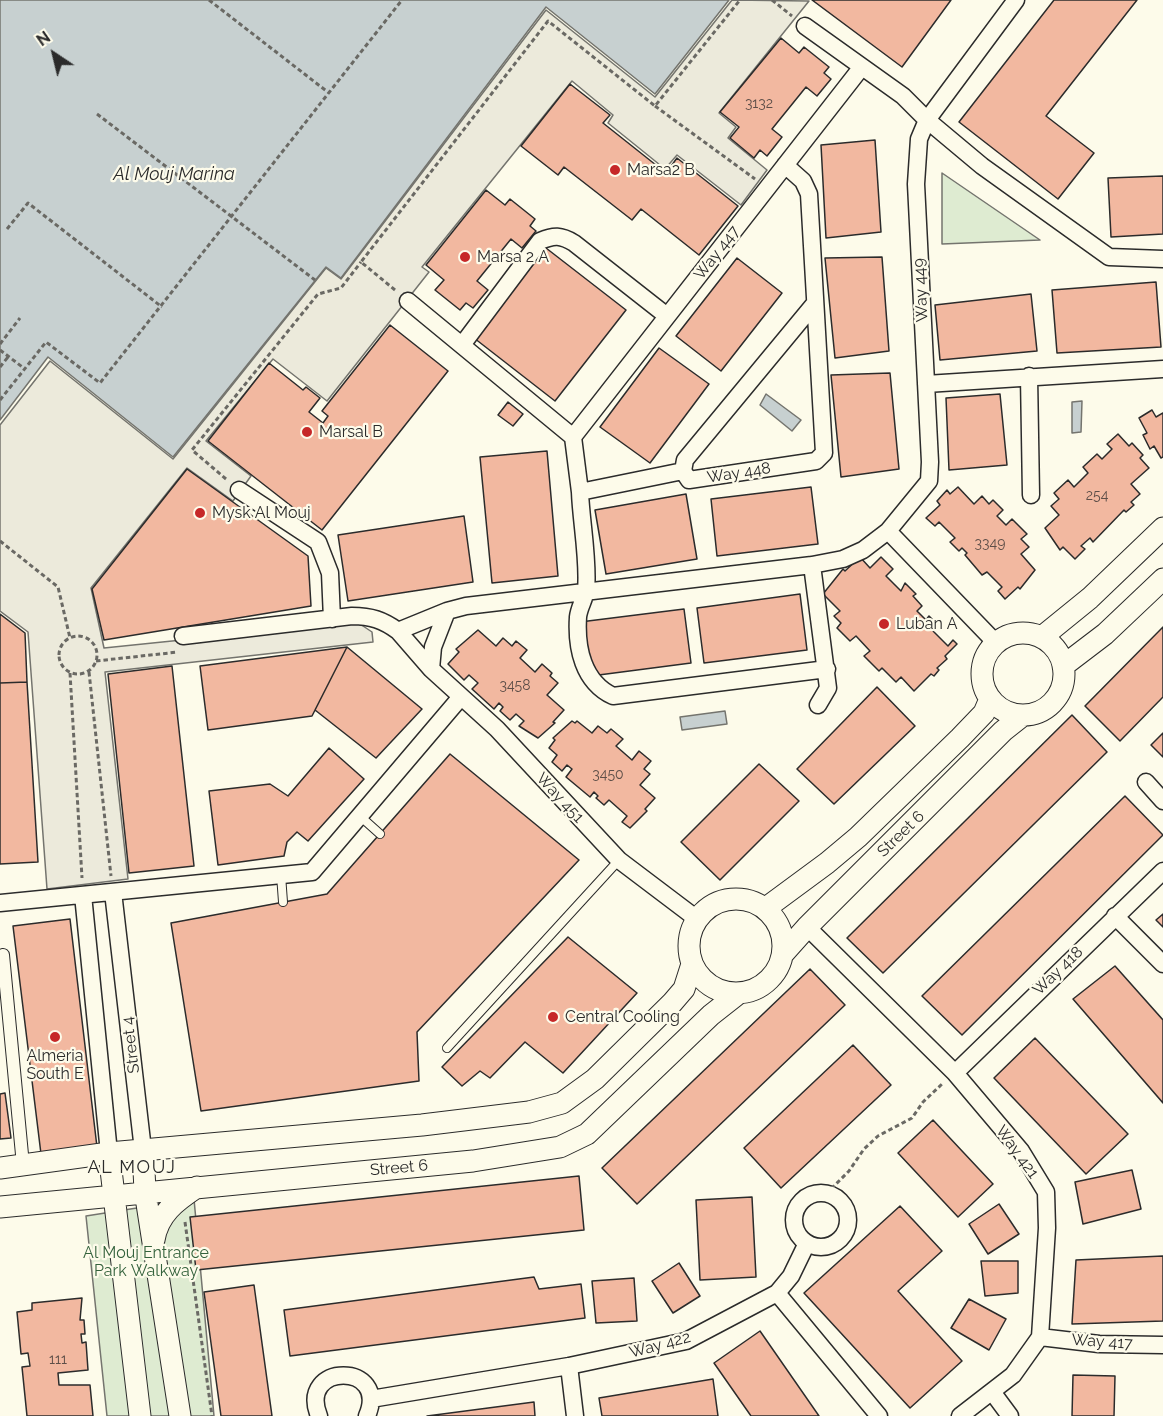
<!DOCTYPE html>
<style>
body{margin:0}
#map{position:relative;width:1163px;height:1416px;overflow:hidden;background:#fdfbea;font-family:Raleway,sans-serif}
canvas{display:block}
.north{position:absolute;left:24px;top:24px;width:60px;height:60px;-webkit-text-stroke:4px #fdfbea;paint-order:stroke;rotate:325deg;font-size:16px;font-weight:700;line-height:24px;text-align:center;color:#2b2b2b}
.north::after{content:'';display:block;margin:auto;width:21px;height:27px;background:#2b2b2b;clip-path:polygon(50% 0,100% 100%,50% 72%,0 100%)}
</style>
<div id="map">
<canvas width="1163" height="1416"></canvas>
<div class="north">N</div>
</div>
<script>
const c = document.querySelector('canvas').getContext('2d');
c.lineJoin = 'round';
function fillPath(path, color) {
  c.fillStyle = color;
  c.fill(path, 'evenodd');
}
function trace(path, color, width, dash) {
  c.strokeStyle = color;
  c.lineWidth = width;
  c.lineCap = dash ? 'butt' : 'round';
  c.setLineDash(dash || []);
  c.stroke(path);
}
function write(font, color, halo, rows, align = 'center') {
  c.font = font + ' Raleway,sans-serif';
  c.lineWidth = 4.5;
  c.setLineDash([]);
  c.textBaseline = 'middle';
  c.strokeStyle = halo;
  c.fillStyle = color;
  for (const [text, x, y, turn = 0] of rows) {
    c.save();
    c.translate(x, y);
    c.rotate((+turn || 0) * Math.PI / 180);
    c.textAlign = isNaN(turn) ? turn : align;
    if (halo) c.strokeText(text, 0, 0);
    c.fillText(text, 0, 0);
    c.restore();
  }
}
const green = new Path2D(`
 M942,173L1040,240L942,244Z
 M194,1199L214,1416H107L86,1216Z`);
fillPath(green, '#deebd1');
trace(green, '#74746e', 1.5);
const parking = new Path2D(`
 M732,0L809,1L719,113L736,127L728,138L767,170L741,205L677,155L665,169L608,123L613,115L572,81L422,267L429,272L327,401L273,359L206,441L251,476L233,501L187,468L91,588L104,648L357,622L372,632L373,642L105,672L128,879L47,889L28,632L0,611V425L50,361L173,459L326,268L341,279L546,10L655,97Z`);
fillPath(parking, '#eceadb');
trace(parking, '#74746e', 1.5);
const water = new Path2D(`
 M0,0H729L655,94L546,7L341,278L326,267L173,457L48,357L0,420Z
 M766,394L801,420L792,431L760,405Z
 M1082,401L1081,432L1072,433V402Z
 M725,711L727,724L682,730L680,717Z`);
fillPath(water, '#c7d0d0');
trace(water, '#74746e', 1.5);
const building = new Path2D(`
 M812,0H951L902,67Z
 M1054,0H1137L1046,116L1094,153L1058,199L959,122Z
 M781,38L799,53L804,47L829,67L824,73L831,79L817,96L806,87L772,129L782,137L767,156L760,150L754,158L730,138L739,127L720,112Z
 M570,84L610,115L603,123L666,173L677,158L738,206L699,255L641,209L632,220L564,167L558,175L521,146Z
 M875,140L881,232L826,238L821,145Z
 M1163,176V234L1111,237L1108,178Z
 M486,190L505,205L510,199L535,219L530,226L536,231L522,248L511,239L477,281L488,290L473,308L466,303L460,310L435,290L444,280L426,265Z
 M546,248L626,310L555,401L474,338Z
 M882,257L889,351L835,358L825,258Z
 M737,258L782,293L721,371L676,336Z
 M1156,282L1161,347L1057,353L1052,290Z
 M1031,294L1037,351L940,360L935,305Z
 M390,325L448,371L322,530L208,441L269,363L303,390L306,387L320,398L309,412L323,423L328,416L322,411Z
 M659,348L709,384L650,463L600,427Z
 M890,373L899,469L841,477L831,375Z
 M1000,394L1007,465L949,470L946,398Z
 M508,402L523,414L513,426L498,415Z
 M1152,410L1156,417L1163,413V457L1161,458L1154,446L1150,449L1143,435L1147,433L1139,418Z
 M1118,434L1129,446L1132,443L1143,455L1140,458L1149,468L1131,484L1140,494L1131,502L1134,505L1126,512L1124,510L1093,542L1090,538L1081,546L1085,549L1075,559L1063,547L1060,550L1045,528L1059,515L1051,506L1059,499L1054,493L1068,480L1074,487L1088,473L1083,467L1097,454L1102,459L1112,449L1107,444Z
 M547,451L558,576L492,583L480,457Z
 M187,469L308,556L311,606L104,640L92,589Z
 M811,487L818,544L717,556L711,499Z
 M958,487L974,504L982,496L989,504L993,500L1003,510L997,516L1006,525L1012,519L1027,534L1021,539L1029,547L1021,554L1035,570L1020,589L1018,587L1005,599L998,591L1002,587L987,572L982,575L965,555L967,553L962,548L959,551L950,542L955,538L939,522L935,526L926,518L940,505L937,501L947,490L950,494Z
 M686,494L697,559L606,574L595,510Z
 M464,516L473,582L348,601L338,535Z
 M860,557L870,568L881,557L893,569L886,576L901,591L905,583L916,594L913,596L922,606L917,611L926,620L929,616L932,619L927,625L948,646L953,640L957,644L945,656L947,659L937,668L939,670L934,676L931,674L914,691L901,677L896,682L882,668L879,671L864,656L870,651L856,636L850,641L837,628L841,623L834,616L840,611L823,594L843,569L845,571Z
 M800,594L807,650L704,663L697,608Z
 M684,609L691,663L591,676L580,622Z
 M0,614L25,633L27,682L0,683Z
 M1163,627V697L1120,741L1085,706Z
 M478,630L496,646L503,638L512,646L516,641L527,650L520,658L535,672L542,664L552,673L550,676L558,683L547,695L564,710L553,722L555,723L538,738L519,726L524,721L516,714L510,720L500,711L503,707L499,703L494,709L472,689L478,683L469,675L464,680L448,664L459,652L456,649Z
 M347,647L312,716L208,730L200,666Z
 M347,647L422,709L376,758L315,710Z
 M172,666L194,866L129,873L108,674Z
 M27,682L38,862L0,864V683Z
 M877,687L915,726L834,804L797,769Z
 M1072,715L1107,752L883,973L847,938Z
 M572,721L575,723L577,721L592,733L598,726L607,733L611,729L623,739L616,746L632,760L639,751L651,761L644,769L650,774L640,785L655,798L645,809L647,811L630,828L622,822L627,816L609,800L604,805L596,798L598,796L594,792L590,797L566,777L572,769L567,765L562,771L552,762L557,755L549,748L555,740L553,738Z
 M1163,733V757L1151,745Z
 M329,748L364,779L308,841L297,832L287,842L284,856L218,865L209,791L270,784L288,796Z
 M450,754L579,860L417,1032L419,1081L201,1111L171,923L327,894Z
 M759,764L799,801L720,880L681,842Z
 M1125,796L1163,835L962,1035L922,996Z
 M1163,914V927L1156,920Z
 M70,919L97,1147L41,1154L13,926Z
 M568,937L637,993L563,1073L525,1042L490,1078L480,1071L462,1086L442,1067Z
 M1115,966L1163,1020V1103L1073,999Z
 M810,969L845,1005L637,1204L602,1168Z
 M1035,1038L1128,1134L1086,1174L994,1078Z
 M853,1045L891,1085L781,1188L744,1148Z
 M5,1093L11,1138L0,1139V1094Z
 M933,1120L993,1184L958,1217L898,1153Z
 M1132,1170L1141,1209L1083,1224L1075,1182Z
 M579,1176L584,1230L196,1270L190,1217Z
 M752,1197L756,1277L700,1280L696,1200Z
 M999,1204L1019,1234L988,1254L969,1224Z
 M900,1206L942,1251L898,1291L962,1361L910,1408L804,1293Z
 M1163,1256V1321L1072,1324L1076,1260Z
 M981,1261H1018V1293L985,1296Z
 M679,1263L700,1296L673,1313L652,1281Z
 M534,1277L539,1289L581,1284L585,1318L290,1356L284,1310Z
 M634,1278L637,1321L596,1323L592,1281Z
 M254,1285L272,1416H221L204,1292Z
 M82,1298L80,1320H84L85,1334H81L82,1343L86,1342L88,1370L58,1373L59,1385H90L93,1416H27L22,1367L30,1366L28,1353L21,1354L17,1312L32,1310V1303Z
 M969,1299L1006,1319L989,1350L951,1328Z
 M760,1331L819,1416H751L714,1363Z
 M1073,1375L1115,1376L1114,1416H1072Z
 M713,1379L718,1416H602L599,1398Z
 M534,1402L535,1416H427Z`);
fillPath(building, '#f2b8a0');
trace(building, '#2b2b2b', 1.5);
const service = new Path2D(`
 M361,817L380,834
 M281,875L283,902
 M447,1048L619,860`);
const pedestrian = new Path2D(`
 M3,955L23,1165`);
const minor = new Path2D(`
 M1016,0L927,120L982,166L1109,257L1163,259
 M785,165L803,181L809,194L824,453L816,461L689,480L683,471L685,460L815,303
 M408,301L573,437L580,492
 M462,345L540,241C554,235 561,235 574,243L667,316
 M1029,376L1031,495
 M926,384L1163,369
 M573,437L861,68
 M683,471L580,492C581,521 589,562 586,590C585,599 579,607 578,617C576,648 583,682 613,696L827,669
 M239,490L318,542L330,573L332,619
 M888,531L996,643
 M812,565L828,688L818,705
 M398,631L447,611L466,606L812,565L843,559L863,550L888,531L929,481L930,462L916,184L919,139L927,120L903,96L805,26
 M183,636L352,616C371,616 383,620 398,631L431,669L497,729L619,860L697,919
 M431,669L433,647L447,611
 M1146,782L1163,801
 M113,892L143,1150
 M83,895L109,1153
 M0,903L312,872L460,698
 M1115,916L1163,964
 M807,927L955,1073L1021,1151L1046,1192L1047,1228L1040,1337L1013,1375L960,1416
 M955,1073L1163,871
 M794 1220a27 27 0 1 1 54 0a27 27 0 1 1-54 0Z
 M777,1293L879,1416
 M1040,1337L1099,1344L1163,1345
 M569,1366L575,1416
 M993,1393L1010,1416
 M371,1399L569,1366L686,1341L777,1293L791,1276L807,1243
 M319,1416C297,1362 390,1362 367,1416`);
const tertiary = new Path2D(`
 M982 674a41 41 0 1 1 82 0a41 41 0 1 1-82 0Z
 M1042,637L1090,598L1163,528
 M1063,666L1105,634L1163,579
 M689 946a47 47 0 1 1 94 0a47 47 0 1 1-94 0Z
 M766,908L827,863L858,837L960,738L984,713L990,699
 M782,955L807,927L1003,731L1022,716
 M143,1150L145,1191L180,1416
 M109,1153L140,1416
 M0,1168L109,1153L422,1125L529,1112L562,1103L595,1079L672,1003L684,989L692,964
 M0,1207L473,1161L560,1147L587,1134L711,1015L739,993
 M154,1240C158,1214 176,1201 197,1187`);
trace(service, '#2b2b2b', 10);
trace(pedestrian, '#2b2b2b', 14);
trace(minor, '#2b2b2b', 19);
trace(tertiary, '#2b2b2b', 23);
trace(new Path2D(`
 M209,0L329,93
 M772,0L792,16
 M655,106L755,179
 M97,114L315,280
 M7,229L28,203L162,307
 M395,290L361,262L548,21L655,106L740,0
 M0,344L20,318
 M0,350L25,369
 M0,367L8,357
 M0,400L46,342L100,383L402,0
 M226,479L192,450L318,294L341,288L361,262
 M0,541L58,587L70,638
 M59 655a19 19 0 1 1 38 0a19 19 0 1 1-38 0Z
 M96,661L178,652
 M89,672L111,876
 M70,673L82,878
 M826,1194L849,1171L864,1149L878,1136L912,1118L923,1102L942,1084
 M185,1222L212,1416`), '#6a6964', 3, [4.5, 3]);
trace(service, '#fdfbea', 8);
trace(pedestrian, '#fdfbea', 12);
trace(minor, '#fdfbea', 16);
trace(tertiary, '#fdfbea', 21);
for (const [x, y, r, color] of [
 [615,170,6,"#c62828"],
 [465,257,6,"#c62828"],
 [307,432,6,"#c62828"],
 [200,513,6,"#c62828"],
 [884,624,6,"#c62828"],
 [553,1017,6,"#c62828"],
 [55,1037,6,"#c62828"]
]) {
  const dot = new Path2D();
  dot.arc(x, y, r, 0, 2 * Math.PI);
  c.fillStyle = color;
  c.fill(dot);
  trace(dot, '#fdfbea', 2);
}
write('14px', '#5d4e48', null, [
 ["3132",759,104],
 ["254",1097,496],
 ["3349",990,544],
 ["3458",515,686],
 ["3450",608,775],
 ["111",58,1360]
]);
write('16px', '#2b2b2b', '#fdfbea', [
 ["Marsa2 B",627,170],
 ["Marsa 2 A",477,257],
 ["Marsal B",319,432],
 ["Mysk Al Mouj",212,513],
 ["Luban A",896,624],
 ["Central Cooling",565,1017],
 ["Almeria",55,1056,"center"],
 ["South E",55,1074,"center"]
], 'left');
write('16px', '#2b2b2b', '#fdfbea', [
 ["Way 447",717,253,-52],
 ["Way 449",921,290,-93],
 ["Way 448",739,473,-9],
 ["Way 451",560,798,47],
 ["Street 6",901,834,-44],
 ["Way 418",1058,971,-44],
 ["Street 4",131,1045,-97],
 ["Way 421",1017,1152,54],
 ["Street 6",399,1168,-5],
 ["Way 417",1102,1342,4],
 ["Way 422",660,1345,-15]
]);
write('16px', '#34623c', '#fdfbea', [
 ["Al Mouj Entrance",146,1253],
 ["Park Walkway",146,1271]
]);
write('italic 18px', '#2b2b2b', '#fdfbea', [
 ["Al Mouj Marina",174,175]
]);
c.letterSpacing = '1.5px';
write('18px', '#2b2b2b', '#fdfbea', [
 ["AL MOUJ",132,1168]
]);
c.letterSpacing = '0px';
</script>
